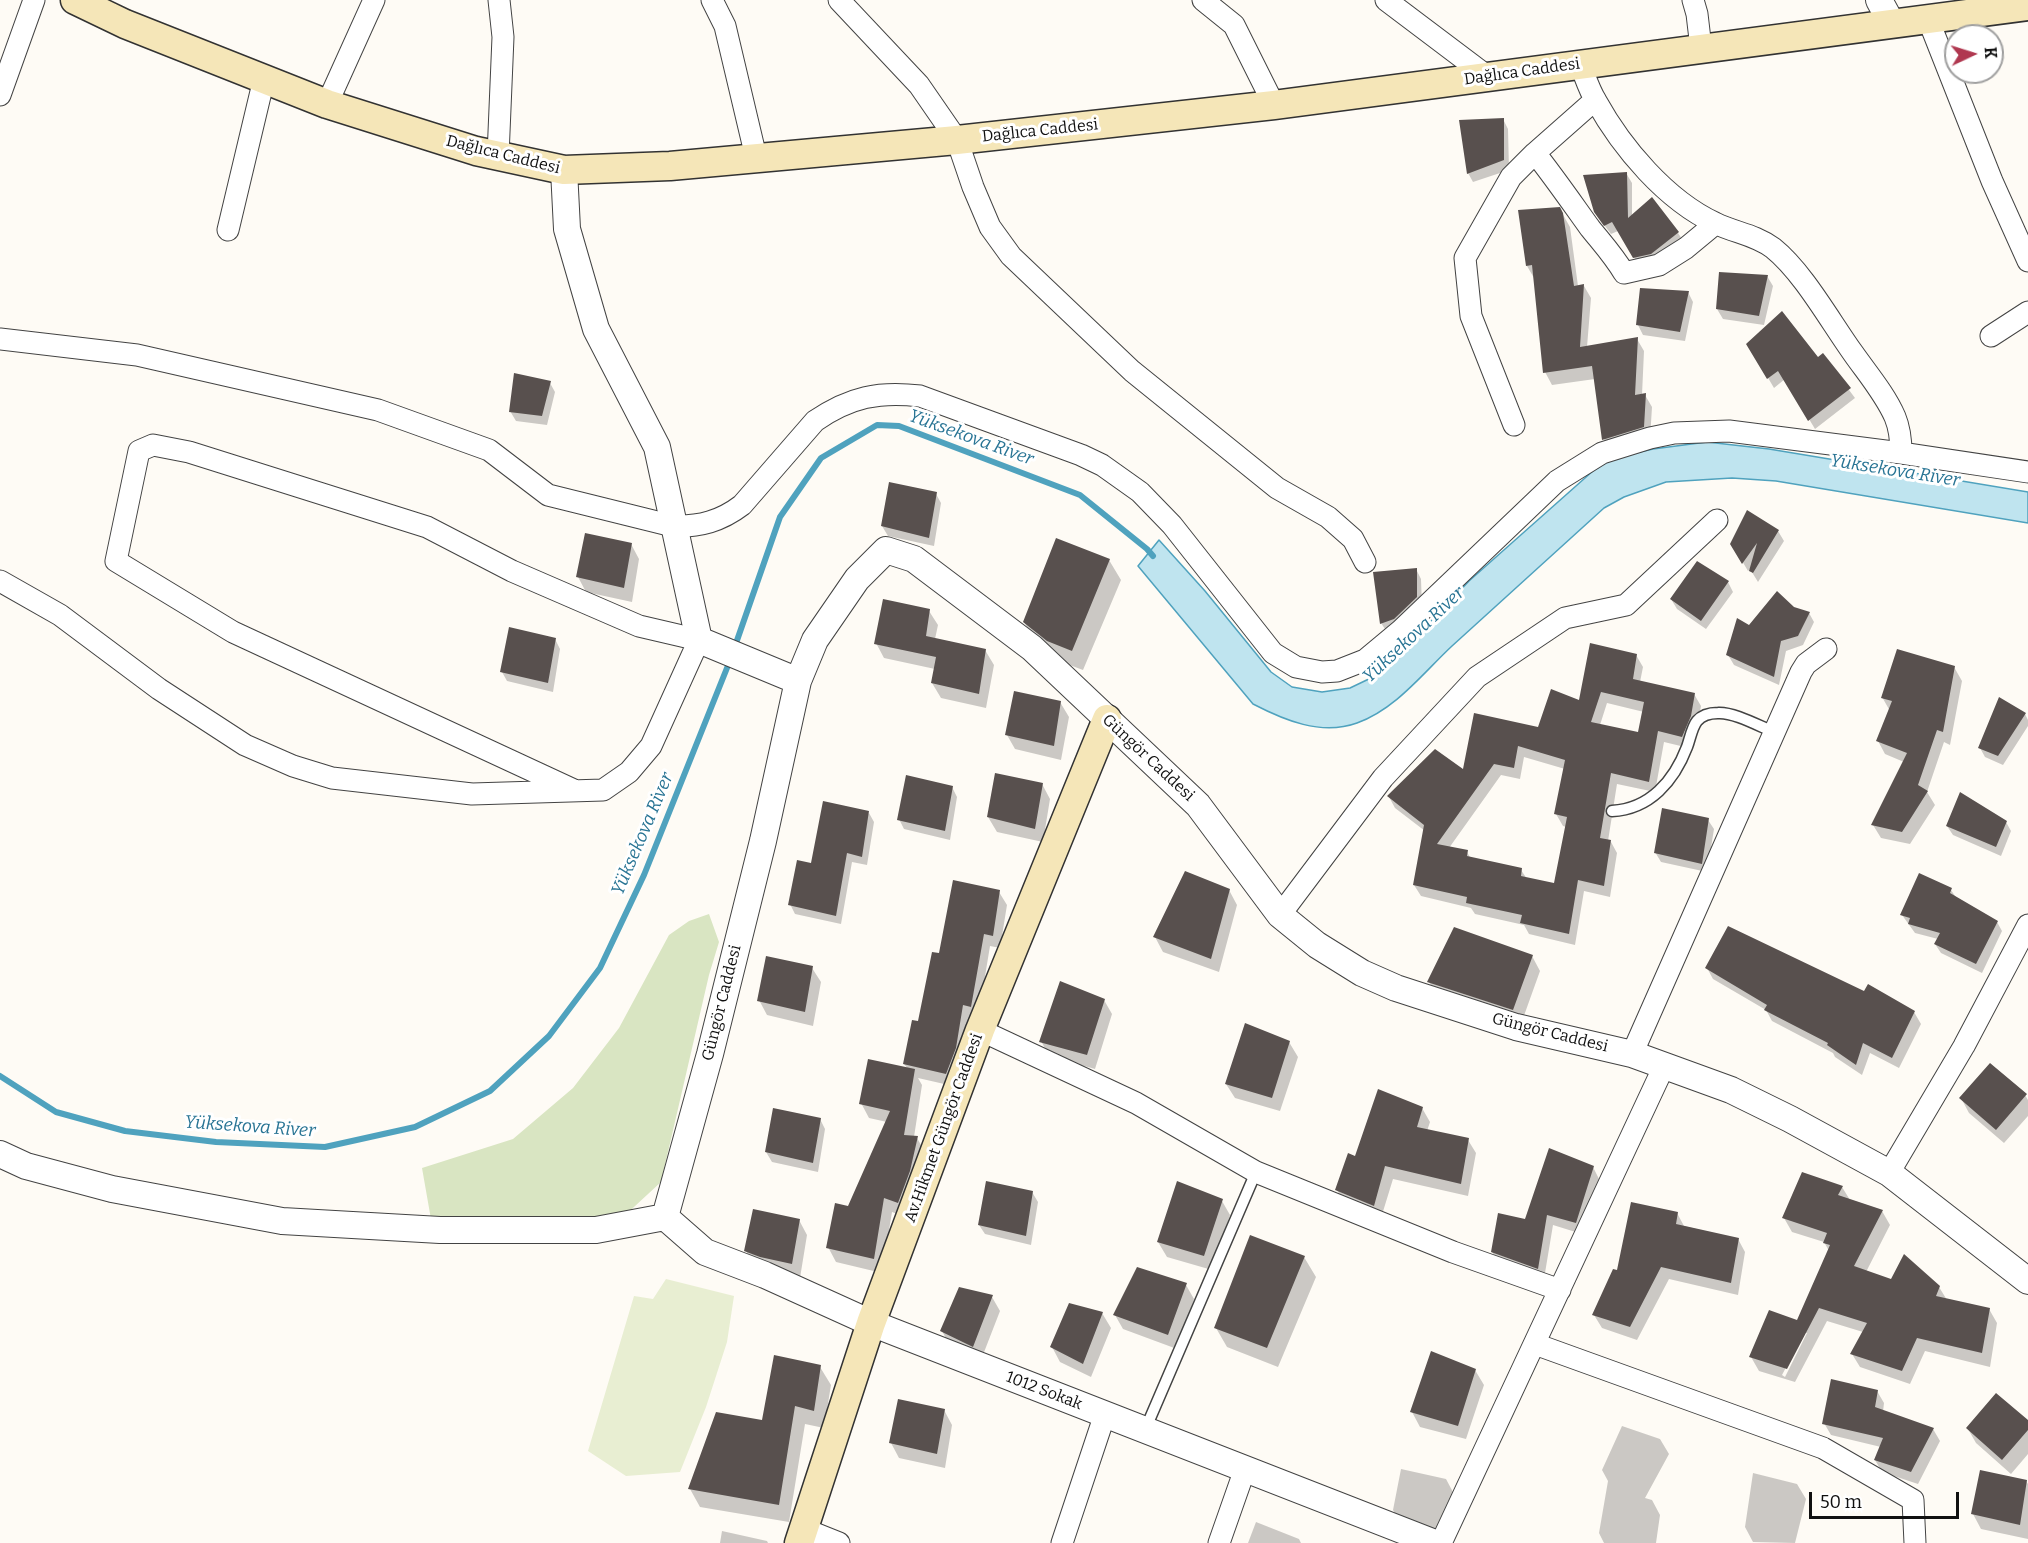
<!DOCTYPE html>
<meta charset="utf-8">
<style>
body{margin:0}
#map{position:relative;width:2028px;height:1543px;overflow:hidden;background:#fefbf5;font-family:Bitter,serif}
canvas{display:block}
.north{position:absolute;left:1944px;top:24px;width:60px;height:60px;box-sizing:border-box;background:#fff;border:2px solid #9f9f9f;border-radius:50%;rotate:86deg;font-size:16px;font-weight:700;line-height:24px;text-align:center;color:#101010}
.north::after{content:'';display:block;margin:auto;width:21px;height:27px;background:#b03850;clip-path:polygon(50% 0,100% 100%,50% 72%,0 100%)}
.scale{position:absolute;left:1809px;top:1492px;width:150px;height:27px;box-sizing:border-box;border:3px solid #101010;border-top:0;padding-left:8px;font-size:18px;line-height:21px;white-space:nowrap;color:#101010;-webkit-text-stroke:4px #fff;paint-order:stroke}
</style>
<div id="map">
<canvas width="2028" height="1543"></canvas>
<div class="north">K</div>
<div class="scale">50 m</div>
</div>
<script>
const c = document.querySelector('canvas').getContext('2d');
c.lineJoin = 'round';
function fillPath(path, color) {
  c.fillStyle = color;
  c.fill(path, 'evenodd');
}
function trace(path, color, width, dash) {
  c.strokeStyle = color;
  c.lineWidth = width;
  c.lineCap = dash ? 'butt' : 'round';
  c.setLineDash(dash || []);
  c.stroke(path);
}
function write(font, color, halo, rows, align = 'center') {
  c.font = font + ' Bitter,serif';
  c.lineWidth = 6;
  c.setLineDash([]);
  c.textBaseline = 'middle';
  c.strokeStyle = halo;
  c.fillStyle = color;
  for (const [text, x, y, turn = 0] of rows) {
    c.save();
    c.translate(x, y);
    c.rotate((+turn || 0) * Math.PI / 180);
    c.textAlign = isNaN(turn) ? turn : align;
    if (halo) c.strokeText(text, 0, 0);
    c.fillText(text, 0, 0);
    c.restore();
  }
}
fillPath(new Path2D(`
 M709,914L719,942L709,975L661,1182L621,1219L432,1225L422,1168L513,1139L573,1088L619,1028L669,935L689,921Z`), '#d9e5c2');
fillPath(new Path2D(`
 M666,1279L734,1296L727,1342L706,1407L680,1472L626,1476L588,1451L634,1296L653,1299Z`), '#e8eed2');
const water = new Path2D(`
 M1707,442L1769,449L2028,492V523L1776,481L1732,478L1666,482L1624,497L1604,508C1553,554 1503,600 1452,646C1423,673 1396,709 1357,723C1321,736 1284,720 1253,704L1138,566L1159,540L1205,591L1271,672L1292,687L1322,692L1350,688L1373,677L1401,653L1469,581L1594,470L1613,458L1653,449Z`);
fillPath(water, '#bfe4ef');
trace(water, '#4fa2be', 1.5);
fillPath(new Path2D(`
 M1503,119L1508,129L1509,170L1473,182L1468,173Z
 M1626,173L1632,183V216L1678,233L1684,242L1640,267L1618,231L1611,234L1602,222Z
 M1562,213L1570,227L1578,286H1584L1591,298L1587,347L1637,339L1644,351L1642,395H1645L1652,407L1650,439L1611,451L1604,439L1595,379L1552,385L1545,372L1534,278L1527,266Z
 M1767,276L1773,286L1764,325L1723,319L1717,309Z
 M1688,292L1693,302L1685,341L1643,335L1638,325Z
 M1748,344L1818,360L1823,355L1855,398L1815,429L1785,379L1774,388Z
 M550,383L555,392L547,425L516,421L510,411Z
 M936,494L941,503L934,546L888,536L882,526Z
 M1748,512L1778,531L1784,541L1758,582L1750,569L1748,571L1732,544Z
 M631,544L639,559L632,602L586,592L578,577Z
 M1109,560L1121,580L1083,670L1059,661L1036,642L1024,622Z
 M1416,569L1421,579L1422,607L1387,632L1381,623Z
 M1728,582L1733,592L1706,629L1677,609L1671,599Z
 M1793,608L1809,613L1814,622L1803,645L1786,651L1779,685L1734,665L1728,655L1750,627Z
 M929,611L938,625L935,639L985,650L994,665L986,708L941,698L932,683L935,669L884,658L876,643Z
 M555,639L560,649L553,692L507,681L502,672Z
 M1636,655L1643,667L1640,682L1694,694L1701,706L1697,729L1689,748L1664,742L1655,792L1617,784L1608,841L1611,842L1617,853L1610,897L1584,891L1575,945L1529,934L1524,925L1475,914L1471,908L1421,896L1414,885L1425,831L1395,808L1389,797L1464,772L1539,728L1580,702ZM1607,703L1644,712L1640,734L1600,725ZM1524,757L1565,769L1556,814L1563,826L1566,827L1555,885L1527,879L1521,870L1471,859L1467,852L1449,848L1501,775L1520,779Z
 M1954,667L1962,681L1950,745L1944,742L1927,792L1935,805L1910,844L1881,838L1873,825L1904,762L1885,754L1878,741L1890,711L1882,697Z
 M1060,702L1069,717L1061,760L1015,749L1007,735Z
 M2025,714L2028,720V726L2003,765L1985,757L1980,748Z
 M1042,784L1050,799L1043,842L997,832L988,817Z
 M952,787L957,797L950,840L904,829L899,819Z
 M869,813L874,822L867,865L852,862L841,924L795,914L790,904L812,865Z
 M1708,820L1714,829L1707,872L1661,862L1655,852Z
 M2006,822L2011,831L2001,856L1953,835L1947,826Z
 M1229,890L1237,905L1219,972L1163,952L1155,937Z
 M1951,890L1957,899L1997,922L2002,931L1982,973L1941,953L1935,944L1938,939L1915,933L1902,915Z
 M999,892L1007,905L1000,948L990,946L978,1019L953,1086L918,1078L922,1085L914,1137L917,1138L925,1152L906,1217L892,1212L882,1273L836,1262L828,1247L849,1208L887,1122L869,1118L861,1103L908,1069L904,1064L920,1023L940,955Z
 M1532,956L1540,971L1521,1024L1437,996L1429,982Z
 M812,968L821,982L813,1026L767,1015L759,1000Z
 M1707,968L1864,993L1914,1012L1921,1024L1899,1068L1870,1053L1862,1075L1835,1057L1833,1053L1772,1021L1766,1010L1713,979Z
 M1104,1000L1112,1014L1095,1069L1049,1056L1041,1041Z
 M1289,1042L1298,1057L1280,1111L1235,1098L1226,1084Z
 M2025,1095L2028,1100V1116L2004,1143L1969,1113L1961,1098Z
 M1422,1108L1430,1122L1427,1131L1468,1140L1476,1153L1468,1196L1393,1179L1381,1218L1345,1204L1337,1190L1356,1158Z
 M820,1119L825,1129L818,1172L772,1162L766,1152Z
 M1593,1167L1599,1179L1582,1234L1553,1225L1544,1279L1499,1263L1492,1252L1526,1221Z
 M1842,1187L1850,1200L1882,1211L1890,1225L1866,1272L1892,1281L1939,1287L1947,1300L1989,1309L1997,1323L1990,1367L1925,1351L1910,1384L1860,1367L1852,1354L1863,1332L1827,1321L1795,1382L1759,1371L1751,1357L1798,1322L1829,1251L1824,1242L1792,1232L1784,1218ZM1804,1333H1807L1785,1377L1782,1375Z
 M1032,1192L1038,1202L1031,1245L985,1234L979,1225Z
 M1222,1201L1230,1215L1212,1270L1167,1257L1158,1242Z
 M1677,1213L1684,1226L1738,1239L1745,1252L1738,1295L1669,1279L1637,1340L1602,1328L1594,1315L1619,1272Z
 M799,1220L807,1235L800,1278L754,1266L746,1251Z
 M1304,1257L1316,1277L1278,1367L1227,1347L1216,1328Z
 M1186,1285L1194,1299L1177,1349L1123,1329L1115,1315Z
 M992,1297L1000,1311L981,1360L950,1346L942,1331Z
 M1102,1313L1111,1328L1091,1377L1060,1362L1052,1347Z
 M820,1367L831,1385L824,1428L805,1424L789,1522L700,1507L690,1489Z
 M1475,1370L1484,1385L1466,1439L1420,1427L1412,1412Z
 M1877,1391L1884,1403L1883,1412L1933,1429L1940,1441L1918,1484L1882,1472L1875,1460L1881,1447L1831,1435L1824,1423Z
 M944,1410L952,1425L945,1468L899,1458L891,1443Z
 M2028,1422V1454L2011,1474L1976,1443L1968,1429Z
 M1622,1426L1660,1439L1669,1454L1645,1498L1652,1500L1660,1515L1656,1543H1604L1599,1533L1608,1481L1602,1470Z
 M1401,1469L1446,1479L1454,1494L1445,1537L1401,1524L1393,1510Z
 M1753,1473L1797,1484L1806,1499L1795,1543L1753,1542L1745,1527Z
 M2026,1481L2028,1484V1539L1981,1529L1973,1514Z
 M1256,1522L1299,1539L1301,1543H1248Z
 M722,1531L767,1541L768,1543H720Z`), '#0003');
trace(new Path2D(`
 M734,649L780,517L821,458L877,425L899,426L1080,495L1147,549L1153,556
 M0,1076L56,1112L125,1131L216,1142L325,1147L415,1127L490,1091L549,1036L600,968L644,875L731,658`), '#4fa2be', 6);
fillPath(new Path2D(`
 M1504,118V160L1467,174L1459,120Z
 M1627,172L1628,218L1652,197L1679,232L1651,254L1633,258L1612,222L1604,226L1594,212L1583,175Z
 M1560,207L1563,213L1574,286L1584,284L1580,347L1638,337L1635,395L1646,393L1644,427L1602,440L1592,366L1543,373L1532,265L1526,266L1518,210Z
 M1719,272L1768,275L1759,316L1716,309Z
 M1640,288L1689,291L1680,332L1636,325Z
 M1782,311L1818,357L1823,353L1851,388L1808,421L1778,371L1767,379L1746,344Z
 M514,373L551,381L542,416L509,412Z
 M889,482L937,492L929,538L881,526Z
 M1747,510L1779,530L1753,573L1749,571L1757,543L1742,564L1730,544Z
 M585,533L632,543L624,588L576,577Z
 M1056,538L1110,559L1072,651L1047,641L1023,622Z
 M1697,561L1729,581L1701,621L1670,599Z
 M1417,568V597L1394,619L1380,624L1373,572Z
 M1777,591L1794,607L1810,612L1798,636L1781,641L1774,677L1726,655L1737,618L1749,625Z
 M883,599L930,609L926,636L986,649L979,694L931,683L936,657L874,644Z
 M509,627L556,638L548,683L500,672Z
 M1590,643L1637,654L1633,679L1695,693L1691,716L1682,737L1658,731L1649,782L1611,773L1600,838L1611,840L1604,886L1578,880L1569,934L1520,923L1522,915L1466,903L1467,897L1413,885L1424,825L1387,796L1435,749L1463,769L1474,713L1538,727L1551,689L1579,700ZM1601,692L1644,702L1638,732L1591,722ZM1518,746L1565,760L1554,814L1567,817L1554,883L1521,876L1522,868L1467,856L1468,850L1437,844L1494,764L1514,768Z
 M1897,649L1955,666L1943,732L1937,730L1918,785L1928,791L1902,832L1871,825L1907,753L1876,741L1892,701L1881,698Z
 M1014,691L1061,701L1054,746L1005,735Z
 M1999,697L2026,713L1998,756L1978,748Z
 M995,773L1043,783L1035,829L987,817Z
 M906,775L953,786L945,831L897,820Z
 M1960,792L2007,821L1996,847L1946,826Z
 M823,801L869,811L862,857L847,853L836,916L788,905L797,860L811,863Z
 M1662,808L1709,818L1702,864L1654,853Z
 M1185,871L1230,889L1211,959L1153,937Z
 M1919,873L1952,888L1950,893L1998,921L1976,964L1934,944L1940,933L1908,924L1910,918L1900,915Z
 M953,880L1000,890L993,936L984,934L971,1007L963,1005L956,1048L946,1074L903,1064L912,1020L918,1021L932,952L939,953Z
 M1728,926L1864,991L1868,984L1915,1011L1892,1058L1863,1043L1856,1065L1827,1045L1828,1043L1764,1010L1767,1005L1705,968Z
 M1454,927L1533,955L1513,1010L1427,982Z
 M766,956L813,966L805,1012L757,1001Z
 M1060,981L1105,999L1087,1055L1039,1042Z
 M1245,1023L1290,1041L1272,1098L1225,1084Z
 M868,1059L915,1069L904,1135L918,1136L910,1171L898,1203L884,1198L874,1259L826,1248L835,1203L848,1206L890,1111L859,1104Z
 M1990,1063L2027,1094L1996,1130L1959,1098Z
 M1378,1089L1423,1107L1417,1127L1469,1138L1461,1184L1385,1166L1374,1206L1335,1190L1348,1153L1355,1156Z
 M773,1108L821,1118L813,1163L765,1152Z
 M1549,1148L1594,1166L1576,1223L1547,1215L1538,1269L1491,1252L1498,1213L1525,1219Z
 M1802,1172L1843,1186L1838,1195L1883,1210L1854,1266L1891,1279L1904,1254L1940,1286L1936,1296L1990,1308L1982,1353L1917,1338L1902,1371L1850,1354L1867,1323L1819,1308L1787,1369L1749,1357L1769,1310L1797,1320L1830,1245L1823,1243L1827,1233L1782,1218Z
 M986,1181L1033,1191L1026,1236L978,1225Z
 M1177,1181L1223,1199L1204,1256L1157,1242Z
 M1631,1202L1678,1212L1676,1224L1739,1238L1731,1283L1661,1267L1630,1327L1592,1315L1613,1269L1617,1270Z
 M753,1209L800,1219L792,1264L760,1257L744,1251Z
 M1250,1235L1305,1256L1267,1348L1214,1328Z
 M1137,1267L1187,1283L1168,1335L1113,1315Z
 M959,1287L993,1295L973,1347L940,1331Z
 M1069,1303L1103,1312L1083,1364L1050,1347Z
 M1431,1351L1476,1369L1458,1426L1410,1412Z
 M774,1355L821,1365L814,1411L795,1406L779,1505L688,1489L716,1412L762,1420Z
 M1831,1379L1878,1390L1875,1407L1934,1428L1911,1472L1874,1460L1883,1438L1822,1424Z
 M1996,1393L2028,1420V1430L2002,1460L1966,1428Z
 M898,1399L945,1409L937,1454L889,1443Z
 M1980,1470L2027,1480L2020,1525L1971,1514Z`), '#58504e');
const service = new Path2D(`
 M1612,811C1650,809 1674,781 1687,747C1690,739 1692,727 1697,721C1702,715 1711,713 1718,713C1734,712 1759,726 1774,732
 M1145,1430L1256,1172`);
const minor = new Path2D(`
 M712,0L725,26L756,157
 M839,0L919,85L957,140L973,187L990,227L1011,256L1132,371L1277,488L1328,517L1353,539L1365,562
 M1203,0L1234,25L1274,105
 M1386,0L1488,77
 M1693,0L1697,14L1701,48
 M1928,19L1992,181L2028,261
 M1580,64C1585,76 1589,90 1596,101C1622,148 1666,200 1715,223C1735,233 1754,234 1773,248C1803,272 1830,321 1853,353C1867,373 1885,394 1895,417C1900,429 1901,441 1901,453
 M0,95L34,0
 M327,104L374,0
 M1535,153C1554,177 1572,203 1590,228C1602,243 1614,256 1624,273L1659,265L1686,248L1715,224
 M498,156L503,37L499,0
 M228,230L264,79
 M1991,336L2028,312
 M0,339L137,355L378,410L489,450L548,495L673,526C700,527 721,521 742,505L815,421C850,397 879,391 920,396L1081,455L1102,465L1140,492L1172,525L1273,653L1296,667L1322,672L1337,671L1365,660L1401,630L1557,481L1602,453L1650,438L1674,433L1729,431L1901,453L2028,472
 M1514,425L1471,316L1465,258L1511,177L1535,153L1595,100
 M0,581L60,615L159,689L245,745L293,766L332,778L472,794L603,790L629,772L651,746L699,640L639,626L512,571L427,527L189,452L153,445L139,451L116,561L233,632L576,791
 M1280,915L1383,778L1477,677L1565,618L1626,605L1717,520
 M980,1030L1136,1103L1256,1172L1453,1252L1560,1290
 M1632,1054L1801,672L1806,664L1826,649
 M1889,1173L1964,1046L2028,925
 M1535,1344L1823,1448L1913,1500L1915,1543
 M804,1529L839,1543
 M1062,1543L1105,1414
 M1219,1543L1245,1469
 M1441,1543L1665,1064`);
const tertiary = new Path2D(`
 M1879,0L1892,24
 M564,170L567,229L596,329L657,447L699,640L798,681
 M0,1154L26,1166L112,1189L282,1221L440,1230H596L665,1217
 M665,1217L710,1054L763,841L798,681L815,640L857,579L886,550L914,559L1032,648L1198,805L1280,915L1317,945L1362,973L1396,988L1516,1027L1632,1054L1731,1090L1790,1119L1889,1173L2028,1281
 M665,1217L705,1252L765,1275L871,1323L1435,1543`);
const secondary = new Path2D(`
 M75,0L125,24L327,104L476,151L564,170L670,166L957,140L1274,105L2028,6
 M799,1543L871,1323L980,1030L1107,719`);
trace(service, '#434343', 13);
trace(minor, '#434343', 23);
trace(tertiary, '#434343', 28);
trace(secondary, '#323232', 31);
trace(service, '#fff', 10);
trace(minor, '#fff', 21);
trace(tertiary, '#fff', 26);
trace(secondary, '#f5e6b8', 28);
write('16px', '#101010', '#fff', [
 ["Dağlıca Caddesi",1522,72,-8],
 ["Dağlıca Caddesi",1040,131,-6],
 ["Dağlıca Caddesi",503,155,14],
 ["Güngör Caddesi",1148,758,43],
 ["Güngör Caddesi",722,1003,-76],
 ["Güngör Caddesi",1550,1033,14],
 ["Av.Hikmet Güngör Caddesi",944,1128,-70],
 ["1012 Sokak",1044,1391,21]
]);
write('italic 18px', '#287494', '#fff', [
 ["Yüksekova River",971,438,20],
 ["Yüksekova River",1895,471,9],
 ["Yüksekova River",1414,635,-43],
 ["Yüksekova River",643,834,-67],
 ["Yüksekova River",250,1127,4]
]);
</script>
